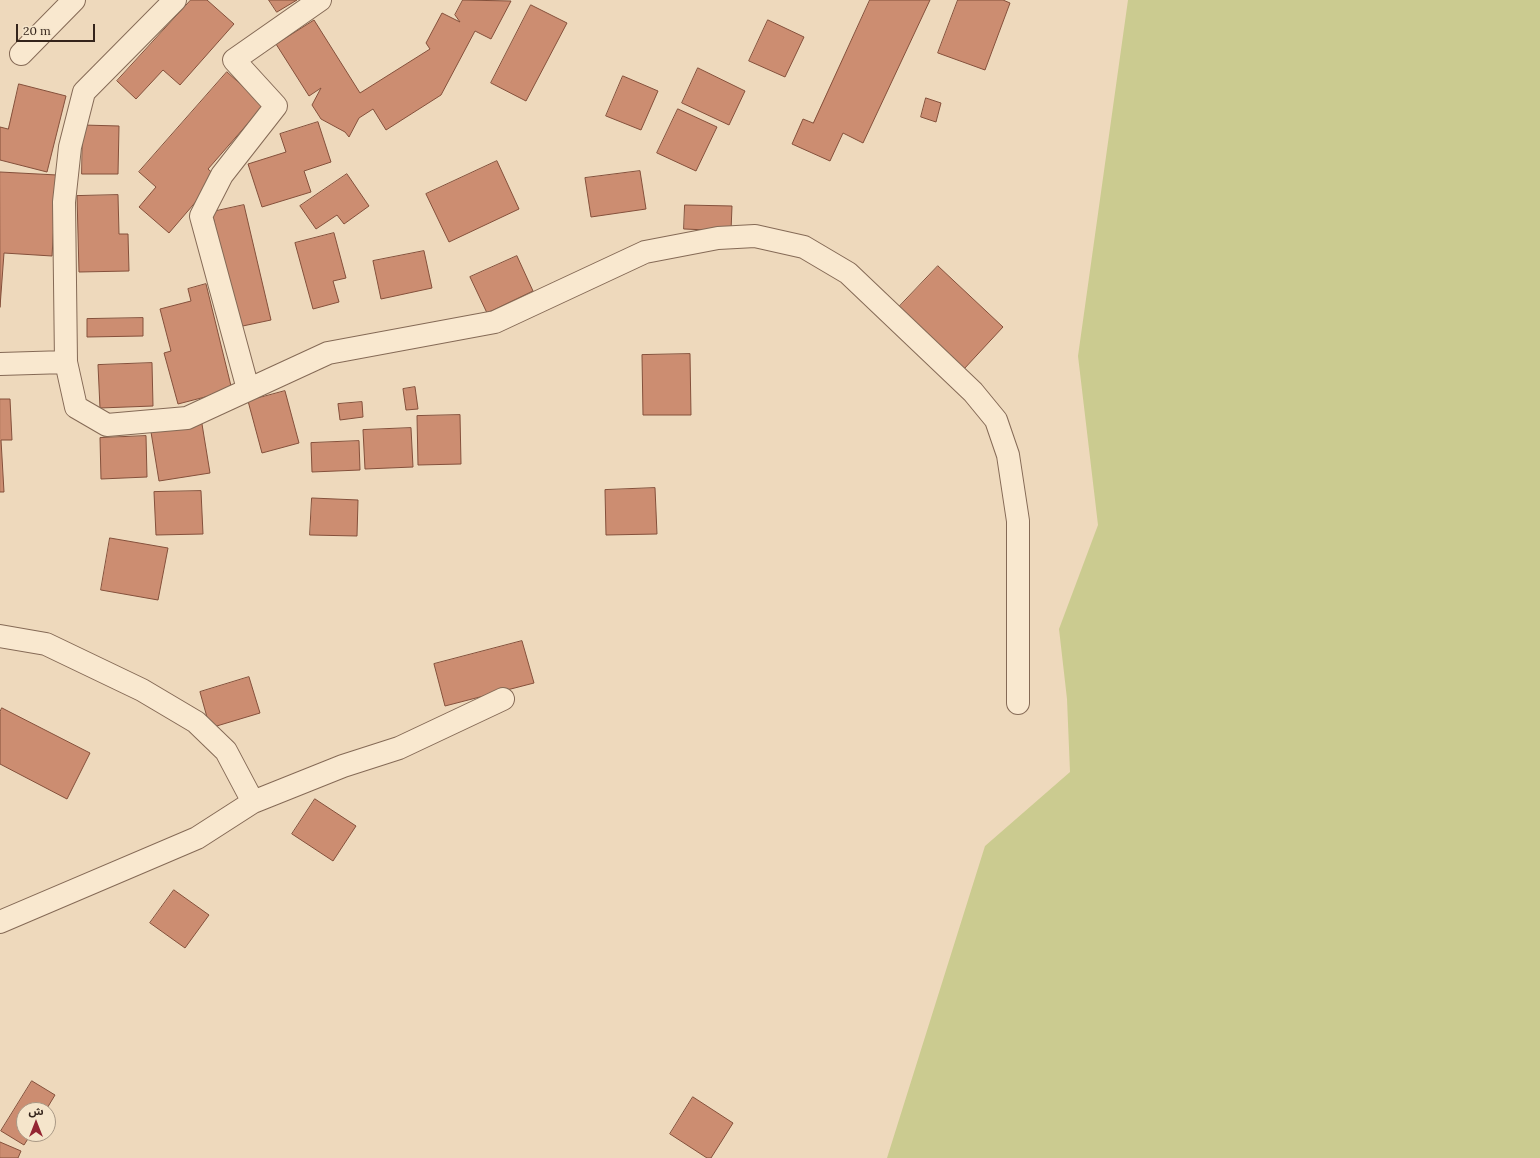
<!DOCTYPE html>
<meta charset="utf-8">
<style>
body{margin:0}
#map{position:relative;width:1540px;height:1158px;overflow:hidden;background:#eed9bc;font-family:Lora,"Noto Sans Arabic",serif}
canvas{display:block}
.north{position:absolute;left:16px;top:1102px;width:40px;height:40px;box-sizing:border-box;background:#f5e5cb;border:1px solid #a89885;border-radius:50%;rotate:0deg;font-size:11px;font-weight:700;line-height:16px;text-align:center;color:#34241b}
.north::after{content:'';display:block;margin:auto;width:14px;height:18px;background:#942532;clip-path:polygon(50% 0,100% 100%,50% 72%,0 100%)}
.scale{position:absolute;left:16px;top:24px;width:79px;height:18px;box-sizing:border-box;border:2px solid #34241b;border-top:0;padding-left:5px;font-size:12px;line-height:14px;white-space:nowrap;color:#34241b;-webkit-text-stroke:3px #f5e5cb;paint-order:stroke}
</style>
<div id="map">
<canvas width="1540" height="1158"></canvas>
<div class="north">ش</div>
<div class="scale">20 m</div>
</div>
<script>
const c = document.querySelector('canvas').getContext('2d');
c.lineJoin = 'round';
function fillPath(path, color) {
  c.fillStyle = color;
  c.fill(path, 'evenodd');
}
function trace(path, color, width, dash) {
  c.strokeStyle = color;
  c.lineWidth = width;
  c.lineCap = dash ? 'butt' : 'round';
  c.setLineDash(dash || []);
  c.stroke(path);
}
fillPath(new Path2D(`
 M1128,0H1540V1158H887L985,846L1070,772L1067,699L1059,629L1098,525L1078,356Z`), '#cbcb90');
const building = new Path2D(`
 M191,0H207L234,24L180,85L163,70L136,99L117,81Z
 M269,0H297L277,12Z
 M463,0L511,1L491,39L475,31L441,95L386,130L373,109L359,118L349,137L345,132L321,119L312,105L321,88L309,96L276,44L314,20L360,93L430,49L426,43L442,13L460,22L455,15Z
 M870,0H930L863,143L843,133L830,161L792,144L803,119L813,123Z
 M958,0H1003L1010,3L985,70L938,53Z
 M531,5L567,23L526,101L491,83Z
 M768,20L804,37L785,77L749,61Z
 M698,68L745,91L729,125L682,103Z
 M227,72L264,105L208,169L217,177L169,233L139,207L156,187L139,172Z
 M623,76L658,91L641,130L606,116Z
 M19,84L66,96L47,172L0,160V127L8,129Z
 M926,98L941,103L936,122L921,117Z
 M678,109L717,127L696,171L657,153Z
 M318,122L331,162L304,171L311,192L262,207L248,164L286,152L280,134Z
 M83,125L119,126L118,174H82Z
 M497,161L519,209L449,242L426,194Z
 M640,171L646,209L591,217L585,178Z
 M0,172L57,175L52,256L4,253L0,307Z
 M347,174L369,206L344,224L337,215L316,229L300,206Z
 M118,195L119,234H128L129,271L79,272L77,196Z
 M244,205L271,320L238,327L212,212Z
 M685,205L732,206L731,231L684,229Z
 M334,233L346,278L333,281L339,302L313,309L295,243Z
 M424,251L432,288L381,299L373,261Z
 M517,256L533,291L487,313L470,277Z
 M938,266L1003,327L964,369L898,308Z
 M206,284L232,390L178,404L164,353L171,351L160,309L191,301L188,289Z
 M143,318V336L87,337V319Z
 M690,354L691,415H643L642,355Z
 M152,363L153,406L100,408L98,365Z
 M415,387L418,409L406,410L403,389Z
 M285,391L299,443L262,453L248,401Z
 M0,399H10L12,440H1L4,492H0Z
 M362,402L363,417L340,420L338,404Z
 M460,415L461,464L418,465L417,416Z
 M202,424L210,473L159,481L151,432Z
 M411,428L413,467L365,469L363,430Z
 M146,436L147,477L101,479L100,438Z
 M359,441L360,470L312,472L311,443Z
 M655,488L657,534L606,535L605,490Z
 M201,491L203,534L156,535L154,492Z
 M312,498L358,500L357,536L310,535Z
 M110,538L168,548L158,600L101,590Z
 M522,641L534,683L445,706L434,664Z
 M249,677L260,713L210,728L200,692Z
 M2,708L90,753L67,799L0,764V712Z
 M315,799L356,826L333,861L292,834Z
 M174,890L209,915L185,948L150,923Z
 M32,1081L55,1095L46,1110H24V1134H31L24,1145L1,1131Z
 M693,1097L733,1123L711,1158H707L670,1134Z
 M0,1142L21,1151L18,1158H0Z`);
fillPath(building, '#cc8d71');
trace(building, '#84503b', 1);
const minor = new Path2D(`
 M175,0L84,92L70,147L64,202L66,362L76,407L107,425L187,418L328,353L495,322L645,252L718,238L755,236L804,247L848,273L973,392L996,420L1008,455L1018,521V703
 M21,54L74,0
 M0,364L66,362
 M248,389L201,216L222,175L276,106L234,60L320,0
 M0,636L46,644L142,690L196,722L226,751L253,802
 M0,922L197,838L253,802L343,766L399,748L503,699`);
trace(minor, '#856a56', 24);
trace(minor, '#f9e8cf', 22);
</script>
